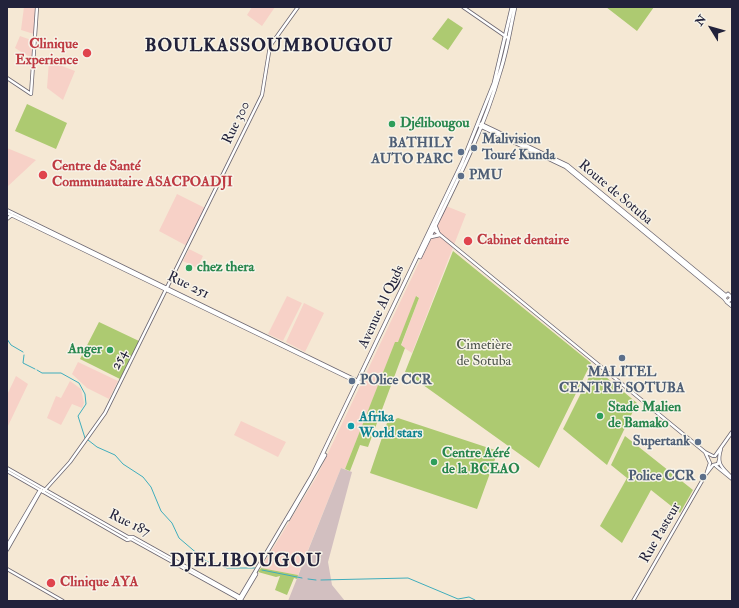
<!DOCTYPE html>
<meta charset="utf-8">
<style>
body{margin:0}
#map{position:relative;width:739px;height:608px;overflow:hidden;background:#f5e8d4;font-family:"IM FELL Double Pica",serif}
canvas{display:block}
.frame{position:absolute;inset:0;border:8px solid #22223b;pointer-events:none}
.north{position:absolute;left:691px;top:8px;width:40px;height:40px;-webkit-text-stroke:3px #f7f3e8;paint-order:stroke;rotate:307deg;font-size:11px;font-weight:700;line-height:16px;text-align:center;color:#22223b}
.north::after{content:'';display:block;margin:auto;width:14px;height:18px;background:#22223b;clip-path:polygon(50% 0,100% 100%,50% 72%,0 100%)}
</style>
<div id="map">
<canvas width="739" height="608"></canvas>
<div class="frame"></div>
<div class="north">N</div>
</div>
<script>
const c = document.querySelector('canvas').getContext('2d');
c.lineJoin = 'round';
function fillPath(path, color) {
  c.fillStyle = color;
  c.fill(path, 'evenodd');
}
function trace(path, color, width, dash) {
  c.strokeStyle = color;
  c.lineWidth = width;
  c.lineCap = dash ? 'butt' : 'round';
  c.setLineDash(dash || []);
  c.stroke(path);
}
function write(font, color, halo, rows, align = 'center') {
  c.font = font + ' "IM FELL Double Pica",serif';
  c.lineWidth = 3;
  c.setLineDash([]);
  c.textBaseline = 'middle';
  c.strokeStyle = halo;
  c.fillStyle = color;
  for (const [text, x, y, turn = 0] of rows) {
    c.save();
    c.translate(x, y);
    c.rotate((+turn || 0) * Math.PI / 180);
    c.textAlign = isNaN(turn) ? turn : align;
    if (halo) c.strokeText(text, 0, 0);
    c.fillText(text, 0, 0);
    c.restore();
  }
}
fillPath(new Path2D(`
 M24,7H35L34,34L21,30Z
 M252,7H275L262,26L247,15Z
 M20,36L34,41L33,59L15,48Z
 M49,61L75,71L63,100L47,88Z
 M7,148L36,160L7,187Z
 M177,194L207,209L187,246L159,231Z
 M446,206L466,214L412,353L401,346L419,298L417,296L398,343H395L345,469L341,468L298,575L261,568L317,476Z
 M189,249L203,256L197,268L183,261Z
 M287,296L302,303L283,341L268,334Z
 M304,303L324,313L305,352L286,342Z
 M78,362L118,381L109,399L87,388L72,374Z
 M16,376L28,384L7,428V395Z
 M70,381L81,389L84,403L82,408L72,404L61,425L47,418L56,396L61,398Z
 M241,421L286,442L278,457L234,435Z`), '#f7d1c7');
fillPath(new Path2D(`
 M341,468L352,472L328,562L332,585L345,601H288Z`), '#d2bfc0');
fillPath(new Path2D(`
 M606,7H654L637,31Z
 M448,18L463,28L448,50L432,39Z
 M27,104L67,123L56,149L15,131Z
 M453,251L591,363L539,468L405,372Z
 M416,296L419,298L401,345L405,348L368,447L360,445L350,471L345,469L395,342H398Z
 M99,322L139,341L120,379L80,359Z
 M594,367L637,403L607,465L563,429Z
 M398,418L498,451L477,509L370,473L387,423Z
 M625,436L693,490L680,513L651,490L622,543L600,526L627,478L611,465Z
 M261,568L298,575L297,579L294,578L287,595L275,590L280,576L276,577L258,572Z`), '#adca71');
trace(new Path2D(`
 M7,339L11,345L23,352
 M24,355L23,363L35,369
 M37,370L42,373H61L79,383L85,394L86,404L78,416L85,438
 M88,440L97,447L115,455L123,464L143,477L151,487L161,511L172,523L179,538L206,561L227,568H255
 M262,570L302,578
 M308,579L316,580
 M321,580L408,578L458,599L469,597L475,600`), '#3fadbc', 1);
const secondary = new Path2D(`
 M463,7L508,38
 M7,78L31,94L37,7
 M7,210L360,382
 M7,213L359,383
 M7,219L12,215
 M433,229L705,452L713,456
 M721,449C716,465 722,467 732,478
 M705,452L710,463L707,472
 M715,456L732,432
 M716,466L732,479
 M7,468L128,537H133L242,598
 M7,471L127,540L131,539L241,600
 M43,492L70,462L105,413L262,95L270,46L298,7
 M7,546L40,490
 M7,550L41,490
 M7,569L63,601
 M633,601L706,474L713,465L718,464L719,460`);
const primary = new Path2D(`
 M481,124L567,165L725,295
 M480,126L566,167L724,298
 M430,237L439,235L435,225
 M420,257C449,197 482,136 500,72C507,51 510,29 515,7
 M732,298L727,302L724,298L728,294L732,298
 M727,302L732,306
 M288,519L325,455
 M238,601L312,476L462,163L494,83L512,7
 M240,601L256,574`);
trace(secondary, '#6c6771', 4);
trace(primary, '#6c6771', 4.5);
trace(secondary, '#fff', 2.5);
trace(primary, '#fff', 3);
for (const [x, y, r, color] of [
 [87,53,5,"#e0444e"],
 [392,124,4,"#2e9e5b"],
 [474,148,4,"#5c6f8a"],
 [461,152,4,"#5c6f8a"],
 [43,175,5,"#e0444e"],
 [461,176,4,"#5c6f8a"],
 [468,241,5,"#e0444e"],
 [189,268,4,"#2e9e5b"],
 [110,350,4,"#2e9e5b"],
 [622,358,4,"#5c6f8a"],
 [352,381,4,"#5c6f8a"],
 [600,416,4,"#2e9e5b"],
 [351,426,4,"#0f9aa8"],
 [698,442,4,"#5c6f8a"],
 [434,462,4,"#2e9e5b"],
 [703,477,4,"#5c6f8a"],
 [51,583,5,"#e0444e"]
]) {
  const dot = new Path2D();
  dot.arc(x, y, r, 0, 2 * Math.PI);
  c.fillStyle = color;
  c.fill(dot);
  trace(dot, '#f7f3e8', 1.5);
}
write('bold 14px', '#be3a42', '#f7f3e8', [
 ["Clinique",78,45,"right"],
 ["Experience",78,61,"right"],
 ["Centre de Santé",52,167],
 ["Communautaire ASACPOADJI",52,183],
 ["Cabinet dentaire",477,241],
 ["Clinique AYA",60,583]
], 'left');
write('14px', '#22223b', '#f7f3e8', [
 ["Rue 300",237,123,-64],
 ["Route de Sotuba",615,193,40],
 ["Rue 251",188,286,26],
 ["Avenue Al Quds",382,307,-65],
 ["254",120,360,-64],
 ["Rue 187",129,524,26],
 ["Rue Pasteur",661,533,-60]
]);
write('bold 14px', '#27864d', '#f7f3e8', [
 ["Djélibougou",400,124],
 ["chez thera",197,268],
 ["Anger",102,350,"right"],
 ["Stade Malien",608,408],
 ["de Bamako",608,424],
 ["Centre Aéré",442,454],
 ["de la BCEAO",442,470]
], 'left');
write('bold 14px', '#4e5e75', '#f7f3e8', [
 ["Malivision",482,140],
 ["Touré Kunda",482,156],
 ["BATHILY",453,144,"right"],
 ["AUTO PARC",453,160,"right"],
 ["PMU",469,176],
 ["MALITEL",622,373,"center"],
 ["CENTRE SOTUBA",622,389,"center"],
 ["POlice CCR",360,381],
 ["Supertank",690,442,"right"],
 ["Police CCR",695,477,"right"]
], 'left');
write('14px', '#4c544b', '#f7f3e8', [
 ["Cimetière",484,346],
 ["de Sotuba",484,362]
]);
write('bold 14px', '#0d838f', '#f7f3e8', [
 ["Afrika",359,418],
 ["World stars",359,434]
], 'left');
c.letterSpacing = '1px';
write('bold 18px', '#22223b', '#f7f3e8', [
 ["BOULKASSOUMBOUGOU",269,47],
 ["DJELIBOUGOU",246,562]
]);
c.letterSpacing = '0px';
</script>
